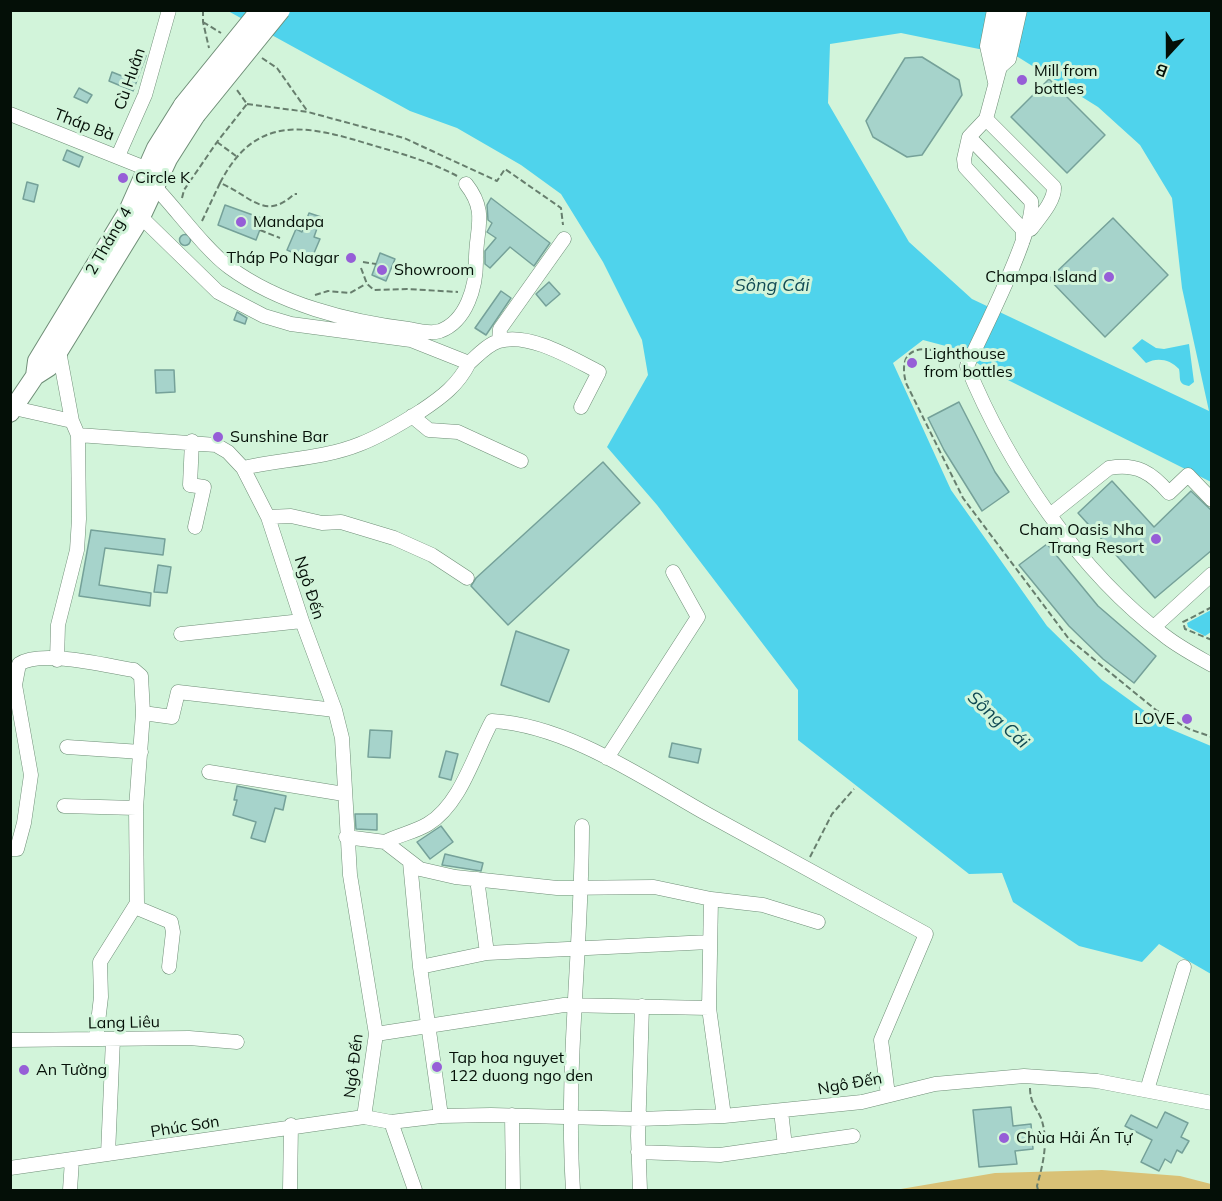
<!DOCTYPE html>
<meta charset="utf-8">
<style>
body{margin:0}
#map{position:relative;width:1222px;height:1201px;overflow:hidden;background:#d2f4da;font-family:Mulish,sans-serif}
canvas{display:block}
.frame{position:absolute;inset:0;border:12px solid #040f07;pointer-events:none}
.north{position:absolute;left:1138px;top:24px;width:60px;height:60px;-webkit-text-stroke:4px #d2f4da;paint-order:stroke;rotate:201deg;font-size:16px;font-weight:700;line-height:24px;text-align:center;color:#040f07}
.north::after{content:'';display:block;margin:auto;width:21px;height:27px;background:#040f07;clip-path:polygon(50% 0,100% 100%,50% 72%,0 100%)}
</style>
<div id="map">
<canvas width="1222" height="1201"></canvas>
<div class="frame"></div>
<div class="north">B</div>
</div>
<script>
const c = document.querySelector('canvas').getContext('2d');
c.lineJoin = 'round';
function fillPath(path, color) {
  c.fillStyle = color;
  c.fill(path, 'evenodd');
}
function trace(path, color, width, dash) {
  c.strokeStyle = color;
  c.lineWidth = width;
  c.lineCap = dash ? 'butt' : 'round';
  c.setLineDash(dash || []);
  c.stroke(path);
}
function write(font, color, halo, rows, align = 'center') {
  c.font = font + ' Mulish,sans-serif';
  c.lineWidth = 6;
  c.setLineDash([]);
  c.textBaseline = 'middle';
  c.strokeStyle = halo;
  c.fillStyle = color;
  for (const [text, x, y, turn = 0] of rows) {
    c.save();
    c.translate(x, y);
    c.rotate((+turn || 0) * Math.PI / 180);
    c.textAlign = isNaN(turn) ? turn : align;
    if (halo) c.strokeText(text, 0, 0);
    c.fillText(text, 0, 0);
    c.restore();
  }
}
fillPath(new Path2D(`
 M1102,1170L1180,1176L1211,1184V1190H895L995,1173Z`), '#d9c176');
fillPath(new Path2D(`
 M228,11H1211V482L986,369L957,349L923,340L893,363L951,490L1047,626L1102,680L1168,728L1211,746V974L1159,944L1142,962L1079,946L1013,902L1002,873L969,874L798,740V690L657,505L607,447L648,375L642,340L603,262L561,194L521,165L457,128L410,111ZM901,33L1018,57L1098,107L1140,145L1172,198L1182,288L1209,411L972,299L909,242L828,103L830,44Z
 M1142,339L1156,348L1164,349L1189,344L1194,382L1189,386C1177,384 1181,378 1179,369C1170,359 1157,357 1146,363L1132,348Z
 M1211,610V632L1205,636L1188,627L1187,623Z`), '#4fd3ec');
const building = new Path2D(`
 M137,52L146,56L133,91L109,81L112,72L127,78Z
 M922,57L959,80L962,95L922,155L907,157L873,137L866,121L905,58Z
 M1049,79L1105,135L1067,173L1011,117Z
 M79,88L92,95L87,103L74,97Z
 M67,150L83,157L79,167L63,160Z
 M27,182L38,185L34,202L23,199Z
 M491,198L550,243L534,266L510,247L490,268L485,264V251L496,238L487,232L492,223L488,220L487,205Z
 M225,205L264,219L256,240L218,225Z
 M309,213L321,217L314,237L320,239L311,260L287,250L296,229L302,232Z
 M1113,218L1168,275L1105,337L1049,279Z
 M179.5 240a5.5 5.5 0 1 1 11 0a5.5 5.5 0 1 1-11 0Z
 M380,253L395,259L386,281L372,275Z
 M549,282L560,294L546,306L536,294Z
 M501,291L511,298L486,335L475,328Z
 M237,312L247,318L245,324L234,320Z
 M155,370H174L175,392L156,393Z
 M959,402L995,472L1009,492L982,511L944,450L928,418Z
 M603,462L640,503L508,625L471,586L476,578Z
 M1112,481L1154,527L1191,491L1212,511V550L1155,598L1078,513Z
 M91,530L165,539L163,555L105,548L99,585L151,593L150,606L79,596Z
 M1047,544L1098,606L1156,656L1134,683L1103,659L1069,626L1019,565Z
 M158,565L171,567L167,593L154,592Z
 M516,631L569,650L549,702L501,685Z
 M370,730L392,731L390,758L368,757Z
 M672,743L701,749L698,763L669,757Z
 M446,751L458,754L451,780L439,777Z
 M237,786L286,796L283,810L275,808L265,842L251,838L256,822L233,815L237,800H234Z
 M355,814H377V830L356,829Z
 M441,826L453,842L430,859L417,842Z
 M445,854L483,863L481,871L442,865Z
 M1011,1107L1013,1126L1031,1124L1033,1149L1015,1151L1017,1164L979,1167L973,1110Z
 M1165,1112L1188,1123L1181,1137L1189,1141L1182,1153L1177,1150L1171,1163L1165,1159L1159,1171L1141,1162L1152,1140L1125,1126L1131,1115L1157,1128Z`);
fillPath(building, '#a6d3cb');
trace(building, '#75a199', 1.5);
const minor = new Path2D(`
 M994,10L987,46L995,82
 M1020,10L1009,59L1000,67L986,119L969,137L964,159L965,167L1023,230V240
 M1000,67L996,53L1006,10
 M10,114L145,168
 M986,119L1054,187C1055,201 1039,218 1031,229
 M969,137L1031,201C1037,226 981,336 967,366C1007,464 1079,572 1165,636C1179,647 1196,656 1212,665
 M118,156L145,95L169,10
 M155,187C177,210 205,249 229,267C279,304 349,322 409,329C418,331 431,334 440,331C467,321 476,286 476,262C475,230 489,213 466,184
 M141,217L218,292L264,316L291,324L411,340L469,363C458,385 442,397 421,411C402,423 381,436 360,444C323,459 282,459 243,468
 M499,341L500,329L564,239
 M469,363C477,356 488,344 499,341C530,332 573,359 599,372L581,407
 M14,408L72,421
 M412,416L429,430L458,432L521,461
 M78,435L216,445L228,452L243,468L268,517L302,621L335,710L342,738L350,875L376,1034L364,1117L391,1122L441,1116L491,1115L639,1119L724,1116L862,1102L935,1084L1024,1076L1097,1081L1212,1103
 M192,441L190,485L204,487L195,527
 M1050,515L1109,468C1137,463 1152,473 1169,493L1188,475L1212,500
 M268,517L291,516L322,523L341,522L394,538L432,555L467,578
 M1154,627L1212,574
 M181,634L302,621
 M57,660L58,625L77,550L79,519L78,435L72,421L59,351
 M10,685H15L19,664C41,649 107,666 134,670L141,676L143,713L136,808L137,903L100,962L101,997L96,1039
 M143,713L172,717L178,692L335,710
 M67,747L141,752
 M607,758L698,617L673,572
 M209,772L344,794
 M64,806L136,808
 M346,837L385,842L420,869L455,877L557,888L654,887L711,899L709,1008L724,1116
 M385,842C398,835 415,832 428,824C461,804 474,754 492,721C567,725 643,778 707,814C780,854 853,894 926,934L881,1040L888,1095
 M10,849H17L24,823L31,775L15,685
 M410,862L420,967L441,1116
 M477,879L487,953
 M711,899L763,905L818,922
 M135,907L171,922L173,932L169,967
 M420,967L487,953L709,942
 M376,1034L564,1005L709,1008
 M10,1040L189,1038L237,1042
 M1147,1090L1184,967
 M781,1111L785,1146
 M512,1115L513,1190
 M391,1122L415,1190
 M638,1152L720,1155L853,1136
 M108,1154L113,1039
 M10,1168L364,1117
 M70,1190L72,1160
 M290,1190L291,1125
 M573,1190C565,1069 582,947 582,826
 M640,1190L638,1136L642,1006`);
const major = new Path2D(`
 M35,376L37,361L128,211L156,148L183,105
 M10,413L35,376L49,367L141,217L168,159L196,115`);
trace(minor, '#6f8e77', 15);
trace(major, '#6f8e77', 20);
trace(new Path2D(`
 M203,10V22L209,48
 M203,22L221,33
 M262,58L277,68L308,112
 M247,104L308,112L404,138L497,181L505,169L561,208L563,225
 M217,142L236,156
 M220,183C257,111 310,126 375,146C403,154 431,162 457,176
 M182,198L184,190L217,142L247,104L237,90
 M202,221L220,183C250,195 265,222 294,194H297
 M260,230L280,238
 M363,262L376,264
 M361,268L367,284L374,290L407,289L458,292
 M315,295L328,291L350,293L366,284
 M957,359C931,345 895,341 906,383L963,498L1069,639L1156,710L1189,729L1212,737
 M1212,607L1183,622L1185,629L1212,640
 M810,857L832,814L854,789
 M1030,1088C1030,1102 1036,1107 1041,1118C1049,1141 1043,1164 1037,1186L1038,1190`), '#677e6d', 2, [6, 3]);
trace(minor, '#fff', 14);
trace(major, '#fff', 18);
const majorBridge = new Path2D(`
 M183,105L260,10
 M196,115L281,10`);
trace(majorBridge, '#6f8e77', 20, []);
trace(majorBridge, '#fff', 18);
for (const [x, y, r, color] of [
 [1022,80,6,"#965ed7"],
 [123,178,6,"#965ed7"],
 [241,222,6,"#965ed7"],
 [351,258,6,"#965ed7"],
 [382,270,6,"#965ed7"],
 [1109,277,6,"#965ed7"],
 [912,363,6,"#965ed7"],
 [218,437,6,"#965ed7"],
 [1156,539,6,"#965ed7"],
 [1187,719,6,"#965ed7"],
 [437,1067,6,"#965ed7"],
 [24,1070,6,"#965ed7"],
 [1004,1138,6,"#965ed7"]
]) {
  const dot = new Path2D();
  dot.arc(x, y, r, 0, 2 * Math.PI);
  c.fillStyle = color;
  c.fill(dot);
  trace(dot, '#d2f4da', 2);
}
write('16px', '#040f07', '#d2f4da', [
 ["Mill from",1034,71],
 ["bottles",1034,89],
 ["Circle K",135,178],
 ["Mandapa",253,222],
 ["Tháp Po Nagar",339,258,"right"],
 ["Showroom",394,270],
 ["Champa Island",1097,277,"right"],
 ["Lighthouse",924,354],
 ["from bottles",924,372],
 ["Sunshine Bar",230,437],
 ["Cham Oasis Nha",1144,530,"right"],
 ["Trang Resort",1144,548,"right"],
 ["LOVE",1175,719,"right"],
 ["Tap hoa nguyet",449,1058],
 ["122 duong ngo den",449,1076],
 ["An Tường",36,1070],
 ["Chùa Hải Ấn Tự",1016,1138]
], 'left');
write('16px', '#040f07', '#d2f4da', [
 ["Cù Huân",130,79,-71],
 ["Tháp Bà",84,125,21],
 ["2 Tháng 4",109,241,-60],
 ["Ngô Đến",309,588,72],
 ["Lang Liêu",124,1023,-1],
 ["Ngô Đến",354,1066,-83],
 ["Ngô Đến",850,1084,-10],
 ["Phúc Sơn",185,1127,-9]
]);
write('italic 18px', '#104a54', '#d2f4da', [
 ["Sông Cái",772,286],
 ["Sông Cái",998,720,42]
]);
</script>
